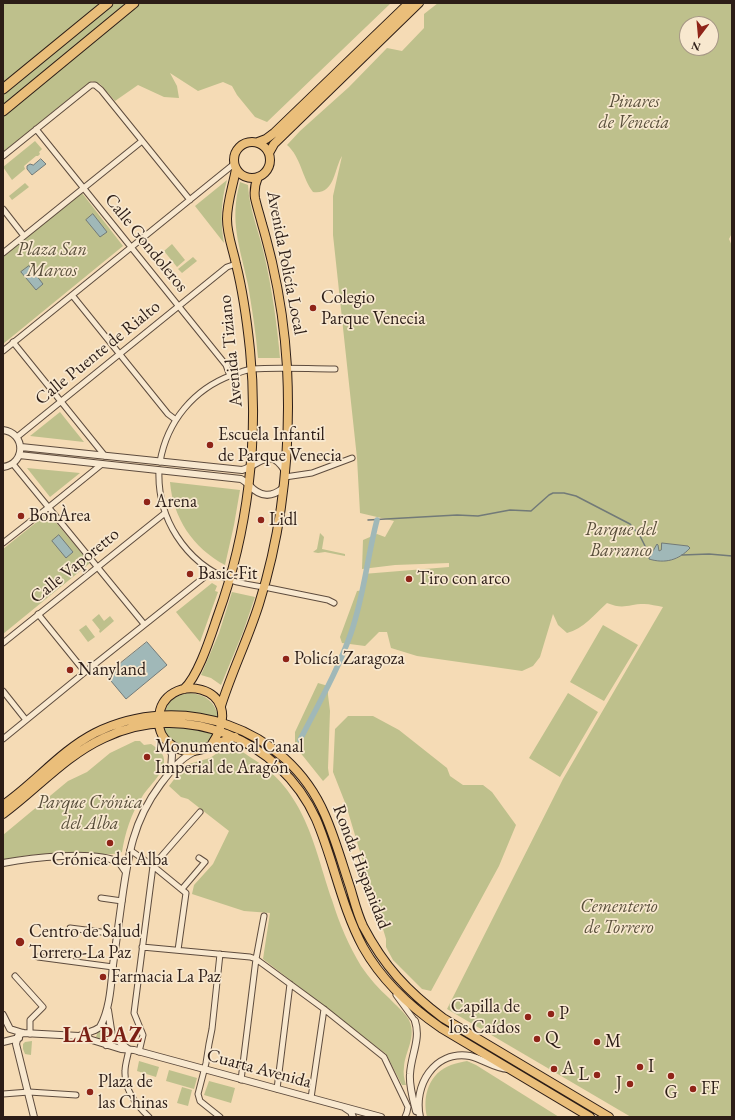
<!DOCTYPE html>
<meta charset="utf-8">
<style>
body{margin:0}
#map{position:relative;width:735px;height:1120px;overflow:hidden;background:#f5dbb5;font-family:"EB Garamond",serif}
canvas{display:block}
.frame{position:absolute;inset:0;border:4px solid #2c1d17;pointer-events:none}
.north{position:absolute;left:679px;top:16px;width:40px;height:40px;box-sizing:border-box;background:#f8e8cf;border:1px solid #a69785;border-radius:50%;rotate:196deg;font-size:11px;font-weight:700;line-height:16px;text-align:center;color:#2c1d17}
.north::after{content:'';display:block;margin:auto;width:14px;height:18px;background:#8f2418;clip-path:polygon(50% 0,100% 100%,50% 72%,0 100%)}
</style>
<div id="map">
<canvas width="735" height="1120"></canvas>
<div class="frame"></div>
<div class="north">N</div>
</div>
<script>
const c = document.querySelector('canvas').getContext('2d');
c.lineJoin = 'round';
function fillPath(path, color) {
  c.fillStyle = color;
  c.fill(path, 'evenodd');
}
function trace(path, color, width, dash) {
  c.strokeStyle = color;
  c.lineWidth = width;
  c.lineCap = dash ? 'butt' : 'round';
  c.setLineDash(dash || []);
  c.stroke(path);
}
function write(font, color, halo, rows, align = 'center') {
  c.font = font + ' "EB Garamond",serif';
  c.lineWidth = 3.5;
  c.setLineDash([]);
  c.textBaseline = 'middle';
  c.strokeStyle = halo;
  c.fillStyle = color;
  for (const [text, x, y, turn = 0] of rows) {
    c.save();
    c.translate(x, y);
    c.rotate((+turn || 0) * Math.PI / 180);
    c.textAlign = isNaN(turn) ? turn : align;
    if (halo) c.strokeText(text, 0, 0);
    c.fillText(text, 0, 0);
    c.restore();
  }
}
fillPath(new Path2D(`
 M3,3H391L267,122L255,117L237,95L232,86L223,82L198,91L170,73L177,86L179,98L164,97L138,85L115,101L100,84L92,81L87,84L3,152Z
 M438,3H732V233L729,239L732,246V1117H631L447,1009L563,779L663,607C657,606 650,604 644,604C628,604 624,610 607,603C595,614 583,629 567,633L558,625L553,614L540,657L533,666L522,671L417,656L391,648L387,632H379L365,646L342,643L340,637L357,591L364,590L363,574L449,567V563L395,565L362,569L363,540L377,534L385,537L394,521L360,513L357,458L333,235V196L342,156C334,169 335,195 313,192C302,178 301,157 287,145L300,131L349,87L387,48L402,51L424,28V14ZM687,24H711V48H687Z
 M35,141L42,149L39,152L40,154L38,156H36L24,166L25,169L12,180L3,167Z
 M227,180C221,201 220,221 224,243L195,206Z
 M240,182L248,185C249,209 259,231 264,254C272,289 277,323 280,358H258C256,333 252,309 248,285C240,247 229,221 240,182Z
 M25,183L29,187L12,200L9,196Z
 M82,193L123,246L3,344V257Z
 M172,244L185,260L177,267L164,251Z
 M193,257L197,261L182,273L178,269Z
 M60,412L84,442L30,436Z
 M27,468L80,473L50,497Z
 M170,482L240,490L234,525L225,565C193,548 173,518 170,482Z
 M48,513L90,563L3,634V549Z
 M320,533L324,537L322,549L345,554V556L325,552L318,553L313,552L317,549Z
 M212,583L217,586L215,591L218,592L200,642L176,612Z
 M232,592L255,597L243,632L221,685L211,678L201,675L219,633Z
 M99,614L104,621L110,616L114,621L100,633L99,631L100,630L92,620Z
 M86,625L95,637L88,642L79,630Z
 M603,625L638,645L604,701L570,682Z
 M318,683L328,686V695L330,711L328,768L329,775L323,781L295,746V732Z
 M190,693C207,695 215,702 219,719L189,713L165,712C169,699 177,695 190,693Z
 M568,693L598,712L560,777L529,758Z
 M348,716H373L399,730L447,768L450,776L463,785H483L492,792L516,825L499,866L431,991L422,989L393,960L386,947V939L346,805L333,772L335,729Z
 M162,726L189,727L215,733C210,739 206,745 199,747C184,752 166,741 162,726Z
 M135,741H140L144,745L151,744C158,749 165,753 164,763C163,774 148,787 142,797C131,814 125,833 122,852C108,857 93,852 78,852C53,853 28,854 3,860V835L68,781L87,772L110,753Z
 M226,747C235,746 243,752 250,757C306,791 313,844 332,900C339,923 349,946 361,966C369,978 379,989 389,998C396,1006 404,1011 409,1020C417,1037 405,1051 404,1067C403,1073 404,1079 406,1085H402L386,1054L263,959L270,913L244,911L192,894L194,885L213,864L229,831L188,799L181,797L169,786L185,765L210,758Z
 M102,1030L109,1033L110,1035L108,1040L99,1039L96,1037L98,1031Z
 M32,1041L31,1055L25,1054L23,1049V1044L25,1042Z
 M139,1061L159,1067L156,1077L137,1071Z
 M467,1061L476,1065L559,1117H427C422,1096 429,1073 451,1065C456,1063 462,1062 467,1061Z
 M169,1070L197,1078L194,1089L166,1081Z
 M209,1081L235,1088L231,1103L204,1095Z
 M182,1087L192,1090L188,1106L177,1103Z`), '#bec08c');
const water = new Path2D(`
 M41,159L46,164L32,175L27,169V166L30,164L33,165Z
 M93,214L107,232L100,237L86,220Z
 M29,266L43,284L36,290L21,272Z
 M59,535L73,552L66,558L52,541Z
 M662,543L688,546L690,548C679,560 665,564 649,559V558L657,544L658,545L659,551L661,550Z
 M147,642L167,665L126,699L106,675Z`);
fillPath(water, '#a0b8b8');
trace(water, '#727a78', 1);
trace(new Path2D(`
 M368,520L457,515L478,516L510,510L531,511L549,495L553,493H564L576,496L630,524L640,536L650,556
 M682,555L709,554L732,556`), '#727a78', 1.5);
trace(new Path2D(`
 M300,740C318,705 338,670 351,633C364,596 367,558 377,520`), '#a0b8b8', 5.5);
const minor = new Path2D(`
 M36,129L226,365L230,376
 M3,156L91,85H95L101,90L190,200
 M3,209L24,236
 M3,253L142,141
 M72,295L168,414L176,420
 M13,342L105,456
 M3,351L234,164
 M17,437L227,267L236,264
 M160,462C167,421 194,389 232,375C239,373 245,370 252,369C279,367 308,369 335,369
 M13,464L144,624
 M159,470C157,518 185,562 230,580C242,584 256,586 269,588C289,592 308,596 328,600L334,603
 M285,477L312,473L352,458
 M3,543L49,507L102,464
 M38,614L85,672
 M3,643L165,513
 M3,691L26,720
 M3,739L85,672L212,571
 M130,850L153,866L186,893L178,950
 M182,889L205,862L199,858
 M101,898L122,901
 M70,928L117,934
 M142,947L250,957L256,959L324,1009L384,1057L408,1107L407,1112L405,1117
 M38,957L113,967
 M15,976L43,1007L30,1020V1034
 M396,995L415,1021
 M129,1049C128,1056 125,1064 125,1071C124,1090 136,1105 149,1117
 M139,1052L143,1035L134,1013L153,866L200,812
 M241,1080L256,959L264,916
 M277,1089L290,984
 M3,1094L29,1092L76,1095
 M311,1098L324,1009
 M220,1117L200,1101L198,1094L206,1063L209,1044L212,1029L220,954`);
const tertiary = new Path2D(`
 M3,430C26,433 26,464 3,467
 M21,447L242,470C258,466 270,445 285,471
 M19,455L241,479C245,481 246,483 249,485C260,497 271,498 283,488
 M168,742L172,755L171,770
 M3,863C29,858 95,850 118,862C121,864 123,868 126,872
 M3,1015L10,1029L23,1033L79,1036L95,1030L102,1026L107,1028L111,1031
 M415,1021C421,1039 411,1055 410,1074C409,1086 413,1099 416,1111
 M100,1027C110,1009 111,985 113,965C116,943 119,921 122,899C128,856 133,821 160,785C169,773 179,759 194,752
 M23,1033L18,1036L16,1044L34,1117
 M79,1036L121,1049L134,1050L381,1117
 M112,1036L128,1049
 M3,1042L19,1038
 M106,1045L110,1043L112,1036L108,1010
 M345,1108L351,1112L353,1117
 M420,1117C413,1086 434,1050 470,1056C483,1059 494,1068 508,1069`);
const primary = new Path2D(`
 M234 160a18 18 0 1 1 36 0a18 18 0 1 1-36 0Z
 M258,142L266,139L274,133L409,3
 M269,153L274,144L419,3
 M184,689C199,675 211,635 218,615C248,532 259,439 250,350C247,321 243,292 236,264C233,249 227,235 227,219C227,202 233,186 236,169
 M221,706C232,671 248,639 259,604C283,528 291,447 287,367C285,332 280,297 272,262C269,250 266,237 262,224C260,216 257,207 255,198C254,191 255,184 258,177
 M212,744C252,683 161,669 159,718C158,727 161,737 169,743C191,762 212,743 235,737`);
const trunk = new Path2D(`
 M3,805C35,783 60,751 95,733C180,691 287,726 325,815C335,838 342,863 350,887C354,900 357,913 363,926C384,966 407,991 443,1018L609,1117
 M3,814C37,789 65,756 104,738C184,699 280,739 316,819C334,861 341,906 363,947C382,981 409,1006 441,1028L590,1117`);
const motorway = new Path2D(`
 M3,89L108,3
 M3,111L134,3`);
trace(minor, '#5e4c3e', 7);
trace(tertiary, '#5e4c3e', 8);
trace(primary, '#2c1d17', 10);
trace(trunk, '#2c1d17', 10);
trace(motorway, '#2c1d17', 11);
trace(minor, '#f8e8cf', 5);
trace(tertiary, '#f8e8cf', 6);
trace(primary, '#eabe7a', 8);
trace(trunk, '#eabe7a', 8);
trace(motorway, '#eabe7a', 9);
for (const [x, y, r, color] of [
 [313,308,4,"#8f2418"],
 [210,445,4,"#8f2418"],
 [147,502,4,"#8f2418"],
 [21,516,4,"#8f2418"],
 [261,520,4,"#8f2418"],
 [190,574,4,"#8f2418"],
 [409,579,4,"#8f2418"],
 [286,659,4,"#8f2418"],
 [70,670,4,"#8f2418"],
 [147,757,4,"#8f2418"],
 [110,843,4,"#8f2418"],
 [20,942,5,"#8f2418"],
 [103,977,4,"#8f2418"],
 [551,1014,4,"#8f2418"],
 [528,1017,4,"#8f2418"],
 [537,1039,4,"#8f2418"],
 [597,1042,4,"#8f2418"],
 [640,1067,4,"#8f2418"],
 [554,1069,4,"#8f2418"],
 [597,1075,4,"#8f2418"],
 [671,1076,4,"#8f2418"],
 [630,1084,4,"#8f2418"],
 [693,1089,4,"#8f2418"],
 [90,1092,4,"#8f2418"]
]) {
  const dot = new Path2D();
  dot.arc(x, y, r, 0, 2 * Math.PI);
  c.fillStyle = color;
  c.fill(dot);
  trace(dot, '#f8e8cf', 1.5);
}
write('italic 18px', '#584e3a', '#f8e8cf', [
 ["Pinares",634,102],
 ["de Venecia",634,123],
 ["Plaza San",52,250],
 ["Marcos",52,271],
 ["Parque del",621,530],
 ["Barranco",621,551],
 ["Parque Crónica",90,803],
 ["del Alba",90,824],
 ["Cementerio",619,907],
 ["de Torrero",619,928]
]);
write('18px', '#2c1d17', '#f8e8cf', [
 ["Calle Gondoleros",146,243,51],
 ["Avenida Policía Local",286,263,79],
 ["Avenida Tiziano",231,351,-96],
 ["Calle Puente de Rialto",98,353,-39],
 ["Calle Vaporetto",75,566,-39],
 ["Ronda Hispanidad",361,867,69],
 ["Cuarta Avenida",259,1069,15]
]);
write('18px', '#2c1d17', '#f8e8cf', [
 ["Colegio",321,298],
 ["Parque Venecia",321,319],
 ["Escuela Infantil",218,435],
 ["de Parque Venecia",218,456],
 ["Arena",155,502],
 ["BonÀrea",29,516],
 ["Lidl",269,520],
 ["Basic-Fit",198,574],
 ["Tiro con arco",417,579],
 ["Policía Zaragoza",294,659],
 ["Nanyland",78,670],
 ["Monumento al Canal",155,747],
 ["Imperial de Aragón",155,768],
 ["Crónica del Alba",110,860,"center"],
 ["Centro de Salud",29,932],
 ["Torrero-La Paz",29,953],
 ["Farmacia La Paz",111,977],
 ["Capilla de",520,1007,"right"],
 ["los Caídos",520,1028,"right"],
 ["P",559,1014],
 ["Q",545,1039],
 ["M",605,1042],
 ["I",648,1067],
 ["A",562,1069],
 ["L",589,1075,"right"],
 ["Plaza de",98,1082],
 ["las Chinas",98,1103],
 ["J",622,1084,"right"],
 ["FF",701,1089],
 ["G",671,1093,"center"]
], 'left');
c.letterSpacing = '1px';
write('bold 22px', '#7a1f14', '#f8e8cf', [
 ["LA PAZ",103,1036]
]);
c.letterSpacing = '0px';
</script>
